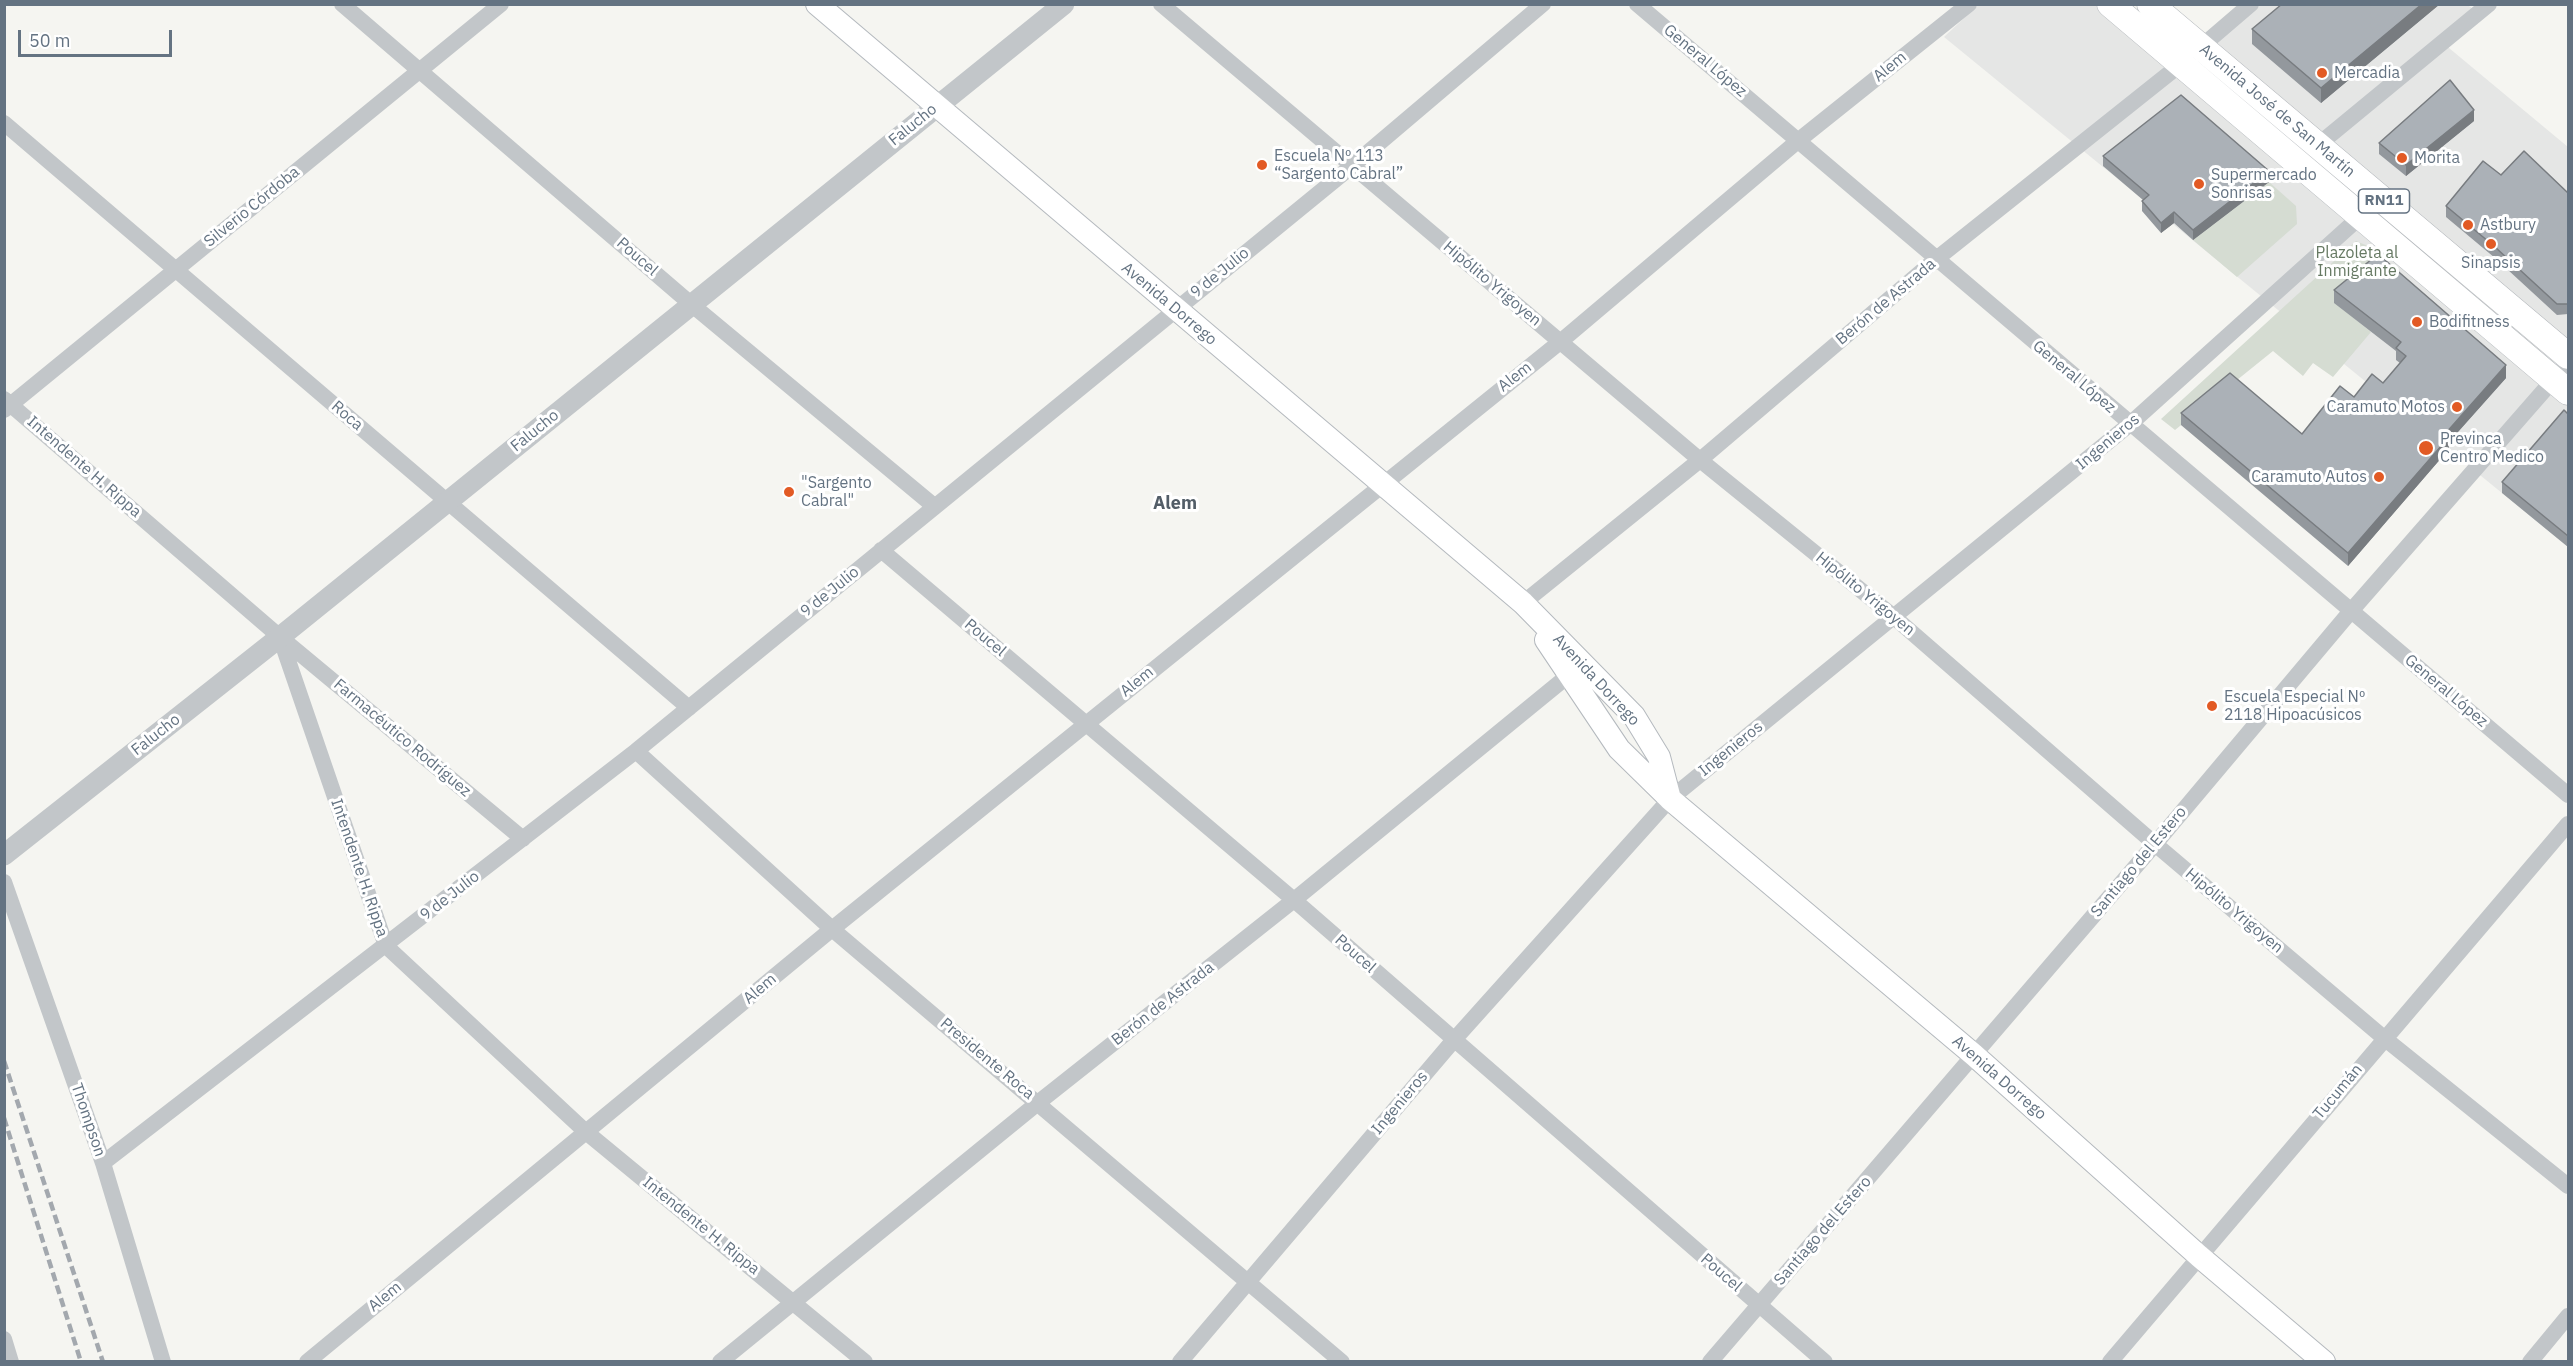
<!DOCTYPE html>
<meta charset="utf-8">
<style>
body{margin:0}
#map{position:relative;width:2573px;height:1366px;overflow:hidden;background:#f5f5f1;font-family:"IBM Plex Sans",sans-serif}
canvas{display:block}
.frame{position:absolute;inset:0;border:6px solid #647382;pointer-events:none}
.scale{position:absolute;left:18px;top:30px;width:154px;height:27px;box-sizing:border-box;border:3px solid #647382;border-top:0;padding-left:8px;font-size:18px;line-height:21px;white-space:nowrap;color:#647382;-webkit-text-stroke:4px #fff;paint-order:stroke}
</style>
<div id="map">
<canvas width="2573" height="1366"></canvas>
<div class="frame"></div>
<div class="scale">50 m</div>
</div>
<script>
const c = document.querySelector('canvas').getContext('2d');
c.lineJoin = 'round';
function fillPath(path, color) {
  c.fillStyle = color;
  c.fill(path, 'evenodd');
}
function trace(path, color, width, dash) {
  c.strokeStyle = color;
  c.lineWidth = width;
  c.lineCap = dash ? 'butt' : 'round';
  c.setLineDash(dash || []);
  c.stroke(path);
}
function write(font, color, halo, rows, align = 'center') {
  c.font = font + ' "IBM Plex Sans",sans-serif';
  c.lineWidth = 6;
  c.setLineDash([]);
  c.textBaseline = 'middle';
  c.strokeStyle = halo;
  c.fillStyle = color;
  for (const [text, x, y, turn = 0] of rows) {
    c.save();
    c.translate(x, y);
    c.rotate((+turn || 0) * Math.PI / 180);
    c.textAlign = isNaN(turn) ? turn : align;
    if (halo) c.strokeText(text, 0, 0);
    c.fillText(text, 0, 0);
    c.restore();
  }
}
fillPath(new Path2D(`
 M2466,4L2479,13L2443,43L2568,147V547L1944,37L1978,5H2110L2181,64L2253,5Z`), '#e5e6e5');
fillPath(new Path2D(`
 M2269,182L2296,206L2297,224L2237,277L2193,240Z
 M2356,241L2392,256L2334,302L2371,332L2333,377L2313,363L2303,376L2273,351L2175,430L2161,419Z`), '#d5dcd2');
const secondary = new Path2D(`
 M817,4L1523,603L1634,716L1659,757L1670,799
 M1546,640L1619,749L1670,799L1974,1055L2199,1256L2324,1362`);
const primary = new Path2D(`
 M2110,4L2568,392
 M2150,4L2568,356`);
trace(secondary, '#b4b9be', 24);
trace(primary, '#b5b9bd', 27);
trace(new Path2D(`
 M342,4L691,304L934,506
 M1161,4L1700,460L1894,617L2155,844L2384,1038L2568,1186
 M1637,4L2568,795
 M4,123L689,708
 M2318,145L2489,4
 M4,399L280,637L523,839
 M4,410L501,4
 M881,550L1294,900L1825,1362
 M1523,603L1700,460L1935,260L2181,64L2251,4
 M280,637L386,946L586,1132L865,1362
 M636,751L832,929L1342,1362
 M4,882L103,1163L163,1362
 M103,1163L636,751L1352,166L1543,4
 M4,1339L11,1362
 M307,1362L832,929L1560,342L1799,140L1969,4
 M720,1362L1039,1102L1294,900L1569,675L1579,680
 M1180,1362L1453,1041L1670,799L2130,424L2361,216
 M1710,1362L2155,844L2351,611L2568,363
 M2110,1362L2568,824
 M2530,1362L2568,1316`), '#c2c6c9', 16);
trace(new Path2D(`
 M4,855L280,637L1064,4`), '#c2c6c9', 21);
trace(secondary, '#fff', 22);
trace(primary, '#fff', 26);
trace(new Path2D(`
 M4,1061L103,1362
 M4,1118L81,1362`), '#a3a8ae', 4.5, [9, 4.5]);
fillPath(new Path2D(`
 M2440,4L2321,103L2252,44V29Z
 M2474,121L2406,176L2379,154V143Z
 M2103,156L2269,182L2193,240L2174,223L2161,233L2142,211V201L2143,200L2103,166Z
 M2568,193V314L2557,315L2495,258L2446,217V206Z
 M2334,290L2506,378L2449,442V449L2348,566L2181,425V413L2302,434L2354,397L2383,383L2400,363L2396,360V351L2334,303Z
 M2568,414V547L2502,493V482Z`), '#93989d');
fillPath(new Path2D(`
 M2422,4H2440L2321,103V88Z
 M2474,110V121L2406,176V165Z
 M2269,171V182L2193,240V230Z
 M2174,212V223L2161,233V223Z
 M2506,365V378L2449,442V449L2348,566V553L2445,434Z`), '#787c80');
const building = new Path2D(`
 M2282,4H2422L2321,88L2252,29Z
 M2450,80L2474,110L2406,165L2379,143Z
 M2181,95L2269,171L2193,230L2174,212L2161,223L2142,201L2149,195L2103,156Z
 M2524,151L2568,193V304H2557L2495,247L2446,206L2483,161L2501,175Z
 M2378,254L2506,365L2445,434L2449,437L2348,553L2181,413L2230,373L2302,434L2340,386L2354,397L2372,374L2383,383L2406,356L2396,348L2401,342L2334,290Z
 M2564,410L2568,414V536L2502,482Z`);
fillPath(building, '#abb1b7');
trace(building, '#787c80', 1.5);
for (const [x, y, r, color] of [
 [2322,73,6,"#e25a24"],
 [2402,158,6,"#e25a24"],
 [1262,165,6,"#e25a24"],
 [2199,184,6,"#e25a24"],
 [2468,225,6,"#e25a24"],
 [2491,244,6,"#e25a24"],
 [2417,322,6,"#e25a24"],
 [2457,407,6,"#e25a24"],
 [2426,448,8,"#e25a24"],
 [2379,477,6,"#e25a24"],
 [789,492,6,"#e25a24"],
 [2212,706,6,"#e25a24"]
]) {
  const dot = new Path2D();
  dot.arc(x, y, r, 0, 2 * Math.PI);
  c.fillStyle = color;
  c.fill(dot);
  trace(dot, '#fff', 2);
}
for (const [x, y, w] of [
 [2384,201,51]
]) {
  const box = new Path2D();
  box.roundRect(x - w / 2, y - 12, w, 24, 4.5);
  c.fillStyle = '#fff';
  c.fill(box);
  trace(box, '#647382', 1.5);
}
write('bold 15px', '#647382', null, [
 ["RN11",2384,201]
]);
write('16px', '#647382', '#fff', [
 ["General López",1705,61,40],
 ["Alem",1890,67,-39],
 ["Avenida José de San Martín",2277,111,40],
 ["Falucho",913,125,-39],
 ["Silverio Córdoba",252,207,-39],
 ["Poucel",637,257,41],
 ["9 de Julio",1220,273,-39],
 ["Hipólito Yrigoyen",1492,284,40],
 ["Berón de Astrada",1886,302,-40],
 ["Avenida Dorrego",1169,304,40],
 ["Alem",1515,377,-38],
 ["General López",2074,377,40],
 ["Roca",347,416,41],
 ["Falucho",535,431,-39],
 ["Ingenieros",2108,442,-40],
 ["Intendente H. Rippa",84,467,41],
 ["9 de Julio",830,592,-39],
 ["Hipólito Yrigoyen",1865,594,39],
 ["Poucel",985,638,40],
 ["Avenida Dorrego",1596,680,47],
 ["Alem",1137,682,-39],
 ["General López",2446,691,40],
 ["Falucho",156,735,-38],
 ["Farmacéutico Rodríguez",402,738,40],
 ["Ingenieros",1731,749,-39],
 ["Santiago del Estero",2139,862,-50],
 ["Intendente H. Rippa",359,868,71],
 ["9 de Julio",450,896,-38],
 ["Hipólito Yrigoyen",2234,911,40],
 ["Poucel",1355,954,42],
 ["Alem",760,989,-40],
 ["Berón de Astrada",1163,1004,-38],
 ["Presidente Roca",987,1059,40],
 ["Avenida Dorrego",1999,1078,41],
 ["Tucumán",2338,1092,-50],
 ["Ingenieros",1400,1103,-50],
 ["Thompson",88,1120,71],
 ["Intendente H. Rippa",701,1226,39],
 ["Santiago del Estero",1823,1231,-49],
 ["Poucel",1721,1273,41],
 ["Alem",385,1297,-39]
]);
write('16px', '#647382', '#fff', [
 ["Mercadia",2334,73],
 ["Escuela Nº 113",1274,156],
 ["“Sargento Cabral”",1274,174],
 ["Morita",2414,158],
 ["Supermercado",2211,175],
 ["Sonrisas",2211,193],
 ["Astbury",2480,225],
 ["Sinapsis",2491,263,"center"],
 ["Bodifitness",2429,322],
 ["Caramuto Motos",2445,407,"right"],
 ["Previnca",2440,439],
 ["Centro Medico",2440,457],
 ["Caramuto Autos",2367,477,"right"],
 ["\"Sargento",801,483],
 ["Cabral\"",801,501],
 ["Escuela Especial Nº",2224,697],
 ["2118 Hipoacúsicos",2224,715]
], 'left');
write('16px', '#667963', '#fff', [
 ["Plazoleta al",2357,253],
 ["Inmigrante",2357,271]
]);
write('bold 18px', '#525d67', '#fff', [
 ["Alem",1175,504]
]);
</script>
